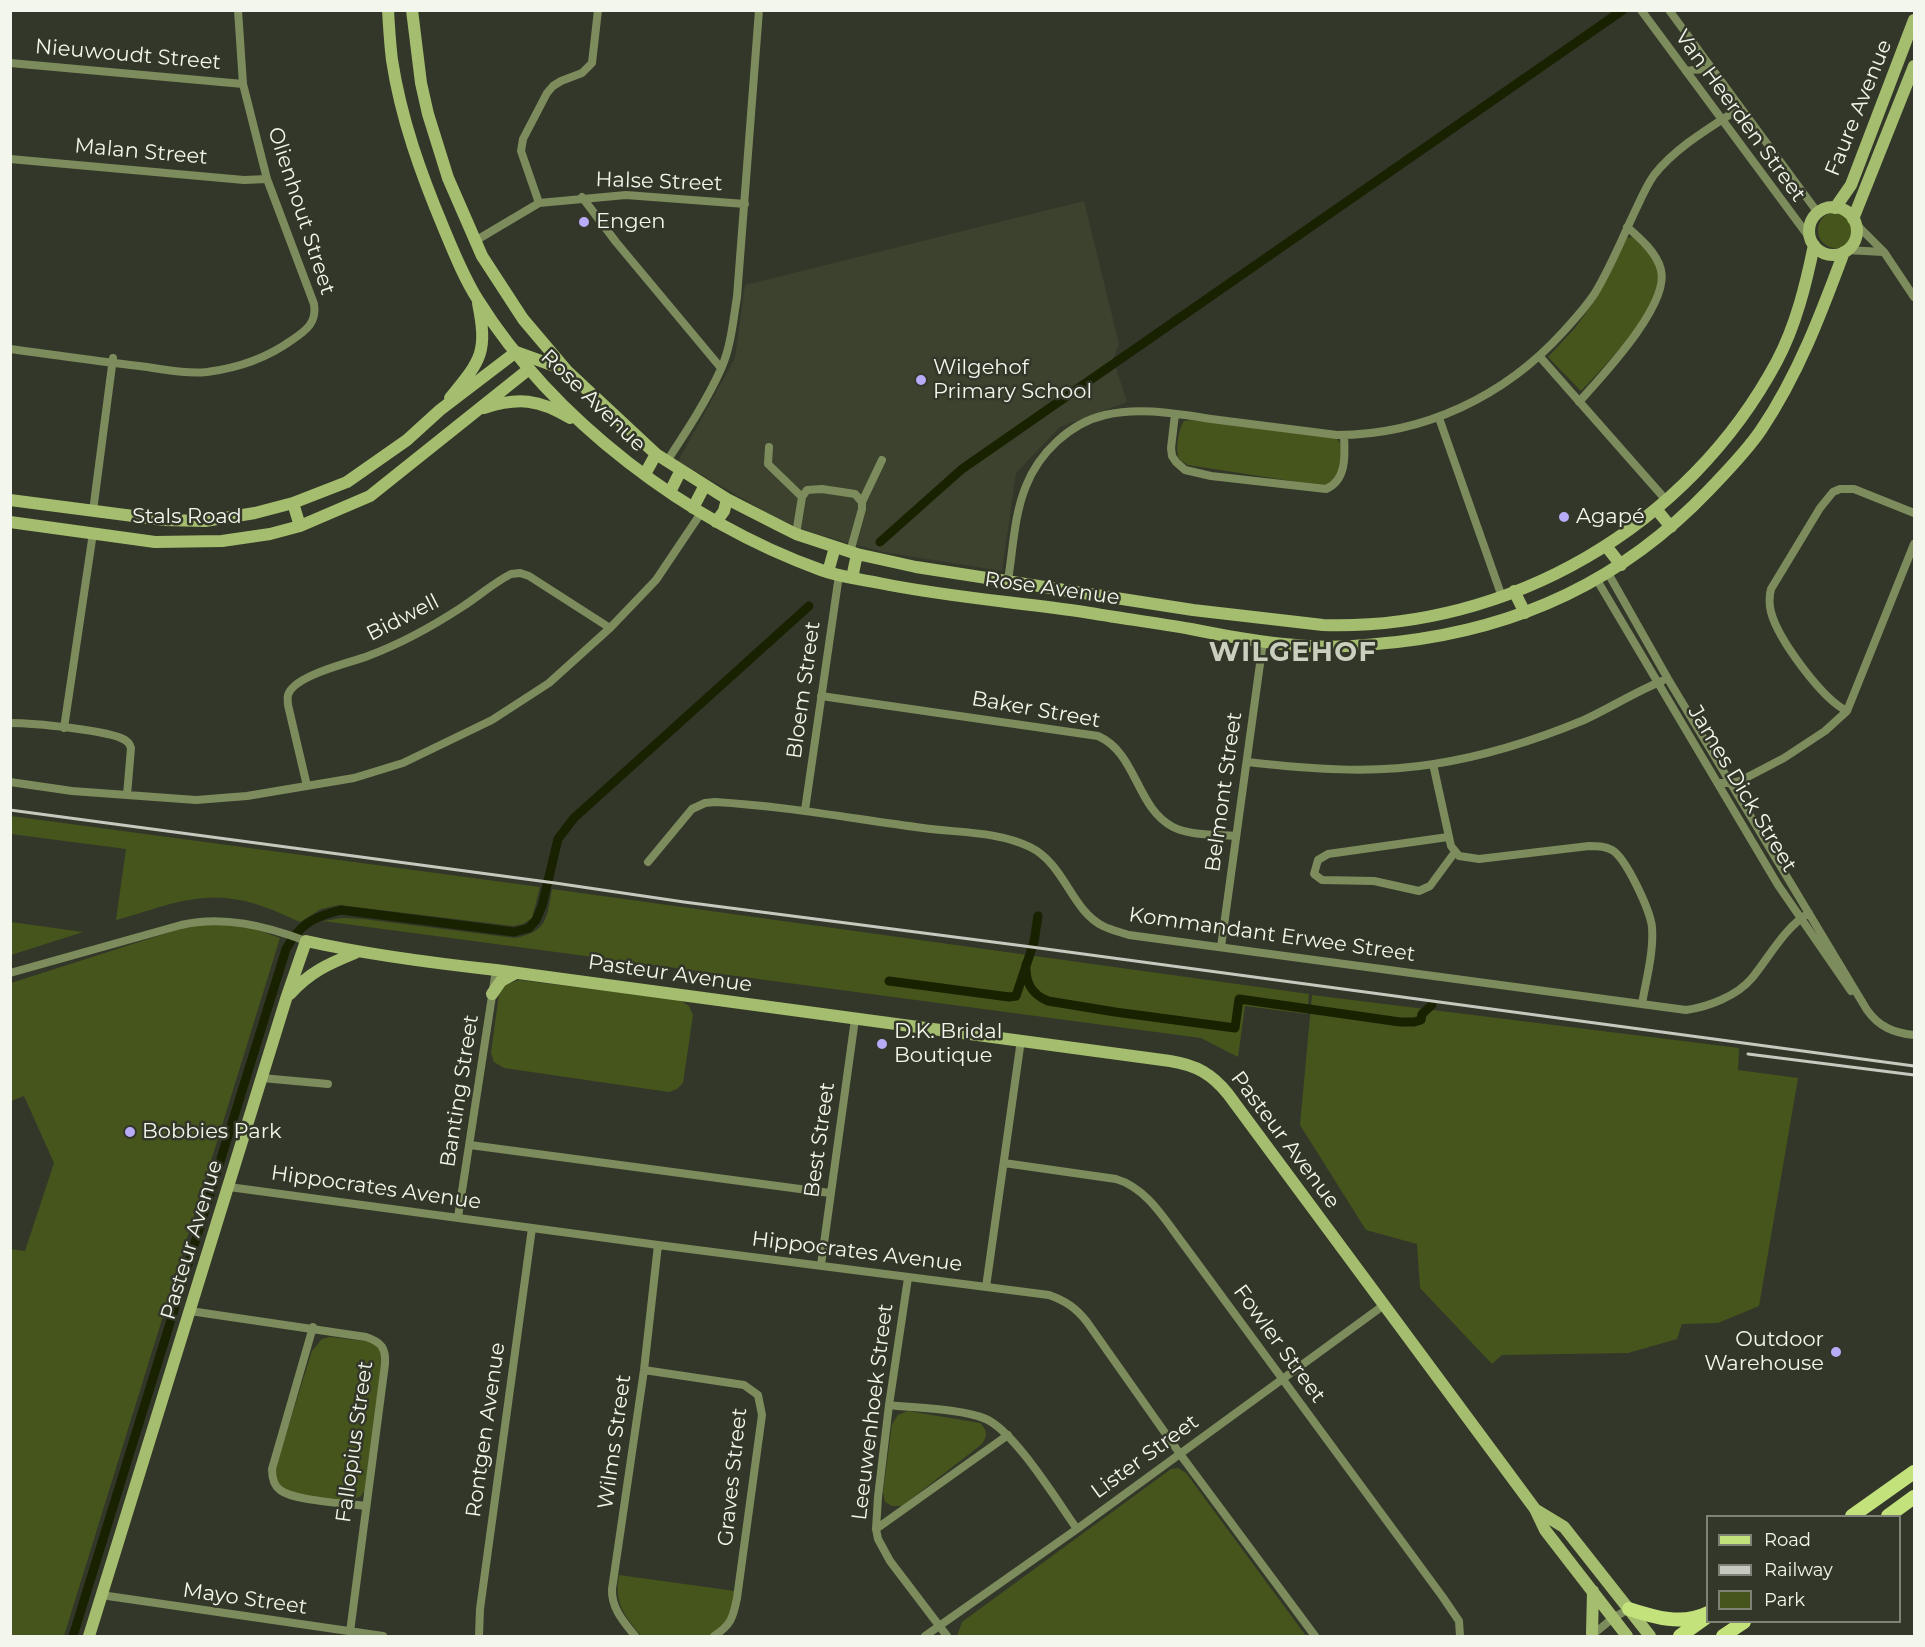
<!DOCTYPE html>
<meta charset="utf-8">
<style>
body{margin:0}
#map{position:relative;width:1925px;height:1647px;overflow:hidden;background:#333729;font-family:Montserrat,sans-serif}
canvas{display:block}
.frame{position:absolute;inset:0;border:12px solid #f2f6ed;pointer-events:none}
.legend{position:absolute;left:1706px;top:1515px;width:195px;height:108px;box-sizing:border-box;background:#333729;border:2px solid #7f8377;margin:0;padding:8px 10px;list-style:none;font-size:18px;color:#f2f6ed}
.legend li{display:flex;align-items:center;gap:12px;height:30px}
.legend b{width:30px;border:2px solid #7f8377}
</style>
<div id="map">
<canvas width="1925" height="1647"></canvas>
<div class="frame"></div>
<ul class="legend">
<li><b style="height:8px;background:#c4e27b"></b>Road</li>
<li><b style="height:8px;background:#c5c9bf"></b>Railway</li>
<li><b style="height:16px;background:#46551c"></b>Park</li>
</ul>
</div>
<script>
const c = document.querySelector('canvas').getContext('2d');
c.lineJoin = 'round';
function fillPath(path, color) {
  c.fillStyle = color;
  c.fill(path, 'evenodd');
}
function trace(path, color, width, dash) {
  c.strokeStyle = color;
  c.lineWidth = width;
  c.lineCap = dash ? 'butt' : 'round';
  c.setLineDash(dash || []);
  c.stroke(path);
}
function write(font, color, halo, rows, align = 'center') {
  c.font = font + ' Montserrat,sans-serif';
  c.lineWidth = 5;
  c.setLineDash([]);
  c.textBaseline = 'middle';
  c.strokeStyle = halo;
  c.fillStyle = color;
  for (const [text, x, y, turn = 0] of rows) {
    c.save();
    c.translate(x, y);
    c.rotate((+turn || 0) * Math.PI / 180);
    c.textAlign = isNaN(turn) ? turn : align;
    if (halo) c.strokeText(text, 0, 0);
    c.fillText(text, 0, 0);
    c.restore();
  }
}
fillPath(new Path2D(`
 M1084,201L1119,344L1113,359L1127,402L1060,427L1016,473L1002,571L883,552L819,535L776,518L678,461L735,358L745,285Z`), '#3c422e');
fillPath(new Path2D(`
 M1818 230a18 18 0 1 1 36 0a18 18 0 1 1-36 0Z
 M1632,237C1643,242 1663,269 1660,282C1652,317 1606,365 1581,391L1548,357L1575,328L1595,300L1627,238Z
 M1191,420L1336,438C1351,454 1341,478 1324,486L1188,465C1187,464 1181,461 1180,460C1174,452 1179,428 1184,421Z
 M11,816L540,887L532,918L523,924L513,926L339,905L321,909L300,922C276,911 252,900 225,898C189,894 150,911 116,920L126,849L11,834Z
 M552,889L1309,994L1307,1014L1245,1006L1238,1057L1201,1038L323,921L342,918L363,919L515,938C547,932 547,918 552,889Z
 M11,922L83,932L11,955Z
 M217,923L249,927L280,938L64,1636H11L10,1249L25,1251L54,1163L24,1096L11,1101V983L189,926Z
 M519,980L680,1000L689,1006L693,1015L683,1083L677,1089L669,1092L504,1068L494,1062L491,1053L499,994L505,985Z
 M1312,995L1739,1048L1738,1070L1798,1078L1759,1306L1718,1323L1682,1324L1677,1339L1628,1353L1502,1355L1492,1364L1420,1288L1417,1244L1366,1230L1300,1125Z
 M330,1337L373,1342L379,1347L382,1360L365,1490L361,1496L352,1500C334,1498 284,1498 277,1481C275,1476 276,1471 276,1466L312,1351L322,1339Z
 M908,1411L980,1423C987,1430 988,1435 982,1444L902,1506H892L885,1502L883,1492L892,1424L898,1415Z
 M1178,1468L1186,1473L1306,1636H957L962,1622L1171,1469Z
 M619,1575L735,1591L728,1620L711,1636H641C624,1614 614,1604 619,1575Z`), '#46551c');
trace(new Path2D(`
 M880,542L962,469L1623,10
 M1026,964C1025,982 1031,994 1048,1001L1115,1012L1235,1028L1239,999L1400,1022H1414L1421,1020L1422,1014L1432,1005
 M889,981L1009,997L1016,996L1034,942L1038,916
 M73,1636L286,949C300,924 313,917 341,910L514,932L529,928L536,920L542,906L558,839L574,818L809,606`), '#182100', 9);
trace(new Path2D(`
 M1641,10L1812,241
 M1669,10L1818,213
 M10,63L243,84
 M1686,71C1697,69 1704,68 1714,74
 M10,159L244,180L267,179
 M582,197L616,242L721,368
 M539,203L521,151L523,139L547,93L553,86L561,81L582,73L592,63L598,10
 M1856,224L1884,252L1914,297
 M475,241L539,203L626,195L745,204
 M1847,250L1883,252
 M10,349C56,355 102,362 147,367C167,370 188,374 207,372C238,368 267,358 292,340C307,330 317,322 314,304L267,179L243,84L238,10
 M1540,357L1666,500
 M1579,402C1601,377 1670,305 1661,270C1657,253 1640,238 1627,227
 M1175,414L1171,448L1172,456L1176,462L1185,470L1211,476L1326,489C1347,480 1345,455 1344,435
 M1439,418L1502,597
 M769,447L768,464L802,497
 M667,461C686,432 706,402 721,369C731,347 733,321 737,297L759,10
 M862,502L882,460
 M93,511L113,358
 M796,534L802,497L807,490L822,489L855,494L862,502V509L850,552
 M1608,573L1668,679L1867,1010C1879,1027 1894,1033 1914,1035
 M1008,580C1013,550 1014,515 1026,486C1039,453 1070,423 1105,415C1142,406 1182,415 1219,420C1258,425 1298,430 1337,435C1424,435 1505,396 1563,332C1574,320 1586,307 1595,293C1611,267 1623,236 1637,207C1642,196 1647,185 1654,175C1676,147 1711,127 1740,108
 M1597,580L1778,885L1851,991
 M821,696L1098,736C1137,753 1136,808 1173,827C1191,836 1216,834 1236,836
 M1847,711C1822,699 1778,639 1771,612C1769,604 1769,597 1771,589L1820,508L1833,492L1840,489H1854L1914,513
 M10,723C32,723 109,730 125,740C129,743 129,743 131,748L127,795
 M64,728L93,533
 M1247,762C1308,769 1372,774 1434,764C1485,756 1536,740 1584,720C1610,708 1635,692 1662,681
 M1433,764L1451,846L1459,856L1479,859L1589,846C1597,846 1605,846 1612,850C1626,858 1650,910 1652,927C1654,952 1646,980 1642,1004
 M10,782L72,791L196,800L247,796L354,778L403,763L492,720L549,683L610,628L656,580L701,513
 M1718,783H1732L1740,781L1784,758L1825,731L1847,711L1914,544
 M307,786L288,705C288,702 287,698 288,695C294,675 350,663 368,656C400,644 433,626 462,607C478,597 493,583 511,574L520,573L529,576L610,628
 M805,810L839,575
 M1448,837L1328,854L1318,860L1314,874L1322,880L1374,881L1419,891L1430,886L1455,852
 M648,862L692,809L705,803L715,802C785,806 854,819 923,828C958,833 997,831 1030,847C1065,864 1071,910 1103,926C1111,930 1120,932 1129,935L1686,1010C1708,1007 1737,996 1752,978C1770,956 1784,928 1809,913
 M1221,947L1263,642
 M10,973L181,925C223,915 266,926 306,941
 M262,1078L328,1084
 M470,1145L830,1193
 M1004,1163L1116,1179C1147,1188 1165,1220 1184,1245L1442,1596L1459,1621L1460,1636
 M229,1187L658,1245L1049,1295C1066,1301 1076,1308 1087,1322L1180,1454L1315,1636
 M458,1217L496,970
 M821,1265L855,1019
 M908,1278L889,1405L878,1497L876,1529L878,1539L890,1561L947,1636
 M986,1287L1021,1040
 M190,1311L366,1337C382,1342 386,1349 385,1364L350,1632
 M313,1327L272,1469C272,1477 273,1485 280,1490C294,1501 346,1503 365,1506
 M644,1370L744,1385L758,1395L762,1415L737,1598C733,1618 731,1625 714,1636
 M889,1405C915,1408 964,1409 986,1419C1015,1432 1057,1501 1077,1529
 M876,1529L1008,1435
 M101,1595L383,1636
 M479,1636L480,1609L532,1228
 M635,1636C624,1622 611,1608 612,1589L644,1370L658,1245
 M925,1636L1077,1529L1384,1305
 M1591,1636L1613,1618L1629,1609`), '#7d8c5c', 8);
trace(new Path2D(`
 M388,10C389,27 390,44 392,60C401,119 421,174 444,229C454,253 464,278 478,300C554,421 688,522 821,570C840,577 860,579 879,583C947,597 1016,602 1084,612C1120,618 1156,623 1191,629C1230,637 1269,644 1308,646C1338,648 1368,645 1397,642C1520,628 1623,580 1709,490C1727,471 1746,452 1761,430C1798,375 1821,314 1844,252
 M412,10L421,83L428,114L448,178L482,256L523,319L567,371L656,454L667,461L727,499L778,525L796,534L857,554L916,567L1193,610L1323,625C1509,631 1689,526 1777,361C1796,325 1806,284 1814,245
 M1809 231a24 24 0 1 1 48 0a24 24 0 1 1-48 0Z
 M1835,208L1851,185L1914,20
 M1853,219L1914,66
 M516,352L563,369
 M450,398C481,360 488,353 478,303
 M484,408C518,397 539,399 570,418
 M645,474L656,454
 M670,492L681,470
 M10,500L164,520L205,521L255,513L293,503L347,482L407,440L440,410L516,352
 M293,503L300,526
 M693,508L705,485
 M1656,509L1671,527
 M10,522L155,542L222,541L270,534L300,526L370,496L529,369
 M716,522L724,511L727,499
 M1606,546L1621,565
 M828,572L835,547
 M852,578L857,554
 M1514,591L1525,613
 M290,994C310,972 328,964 355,953
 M492,994L501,981L516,973
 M1536,1510L1564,1527L1650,1636
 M1592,1634L1593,1591
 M89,1636L286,999L306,941C369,955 432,963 496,970L1170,1061C1196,1065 1212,1074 1228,1094L1535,1509L1545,1530L1627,1636`), '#a5bd6e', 12);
trace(new Path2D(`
 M1852,1516L1914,1472
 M1888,1516L1914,1497
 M1629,1609C1654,1617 1682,1626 1708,1613
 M1680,1636L1708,1616
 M1723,1636L1744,1622`), '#c4e27b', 14);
trace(new Path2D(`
 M10,810L555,883L684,902L1024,946L1914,1066
 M1748,1054L1914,1075`), '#c5c9bf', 3);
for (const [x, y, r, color] of [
 [584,222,6,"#b8abf7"],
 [921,380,6,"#b8abf7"],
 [1564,517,6,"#b8abf7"],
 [882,1044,6,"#b8abf7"],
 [130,1132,6,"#b8abf7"],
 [1836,1352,6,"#b8abf7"]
]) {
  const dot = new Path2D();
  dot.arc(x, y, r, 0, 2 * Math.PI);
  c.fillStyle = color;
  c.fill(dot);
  trace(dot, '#333729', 2);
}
write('21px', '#f2f6ed', '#333729', [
 ["Nieuwoudt Street",128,55,5],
 ["Faure Avenue",1859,108,-68],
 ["Van Heerden Street",1740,116,54],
 ["Malan Street",141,152,5],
 ["Halse Street",659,182,2],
 ["Olienhout Street",301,211,72],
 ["Rose Avenue",593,401,44],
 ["Stals Road",187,517],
 ["Rose Avenue",1052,589,8],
 ["Bidwell",403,618,-27],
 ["Bloem Street",804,690,-82],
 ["Baker Street",1036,710,10],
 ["James Dick Street",1742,789,59],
 ["Belmont Street",1224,792,-82],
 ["Kommandant Erwee Street",1272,935,8],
 ["Pasteur Avenue",670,974,8],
 ["Banting Street",460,1091,-81],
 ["Best Street",820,1140,-82],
 ["Pasteur Avenue",1285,1140,53],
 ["Hippocrates Avenue",376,1188,8],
 ["Pasteur Avenue",192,1240,-73],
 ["Hippocrates Avenue",857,1252,7],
 ["Fowler Street",1279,1344,54],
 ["Leeuwenhoek Street",873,1412,-83],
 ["Rontgen Avenue",486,1430,-82],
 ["Fallopius Street",355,1442,-82],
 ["Wilms Street",615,1442,-82],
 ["Lister Street",1145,1457,-36],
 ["Graves Street",733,1477,-84],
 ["Mayo Street",245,1599,8]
]);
write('21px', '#f2f6ed', '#333729', [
 ["Engen",596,222],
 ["Wilgehof",933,368],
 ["Primary School",933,392],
 ["Agapé",1576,517],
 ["D.K. Bridal",894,1032],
 ["Boutique",894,1056],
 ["Bobbies Park",142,1132],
 ["Outdoor",1824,1340,"right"],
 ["Warehouse",1824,1364,"right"]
], 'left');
c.letterSpacing = '1.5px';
write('bold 27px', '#cad0be', '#333729', [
 ["WILGEHOF",1293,653]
]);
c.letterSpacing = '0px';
</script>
